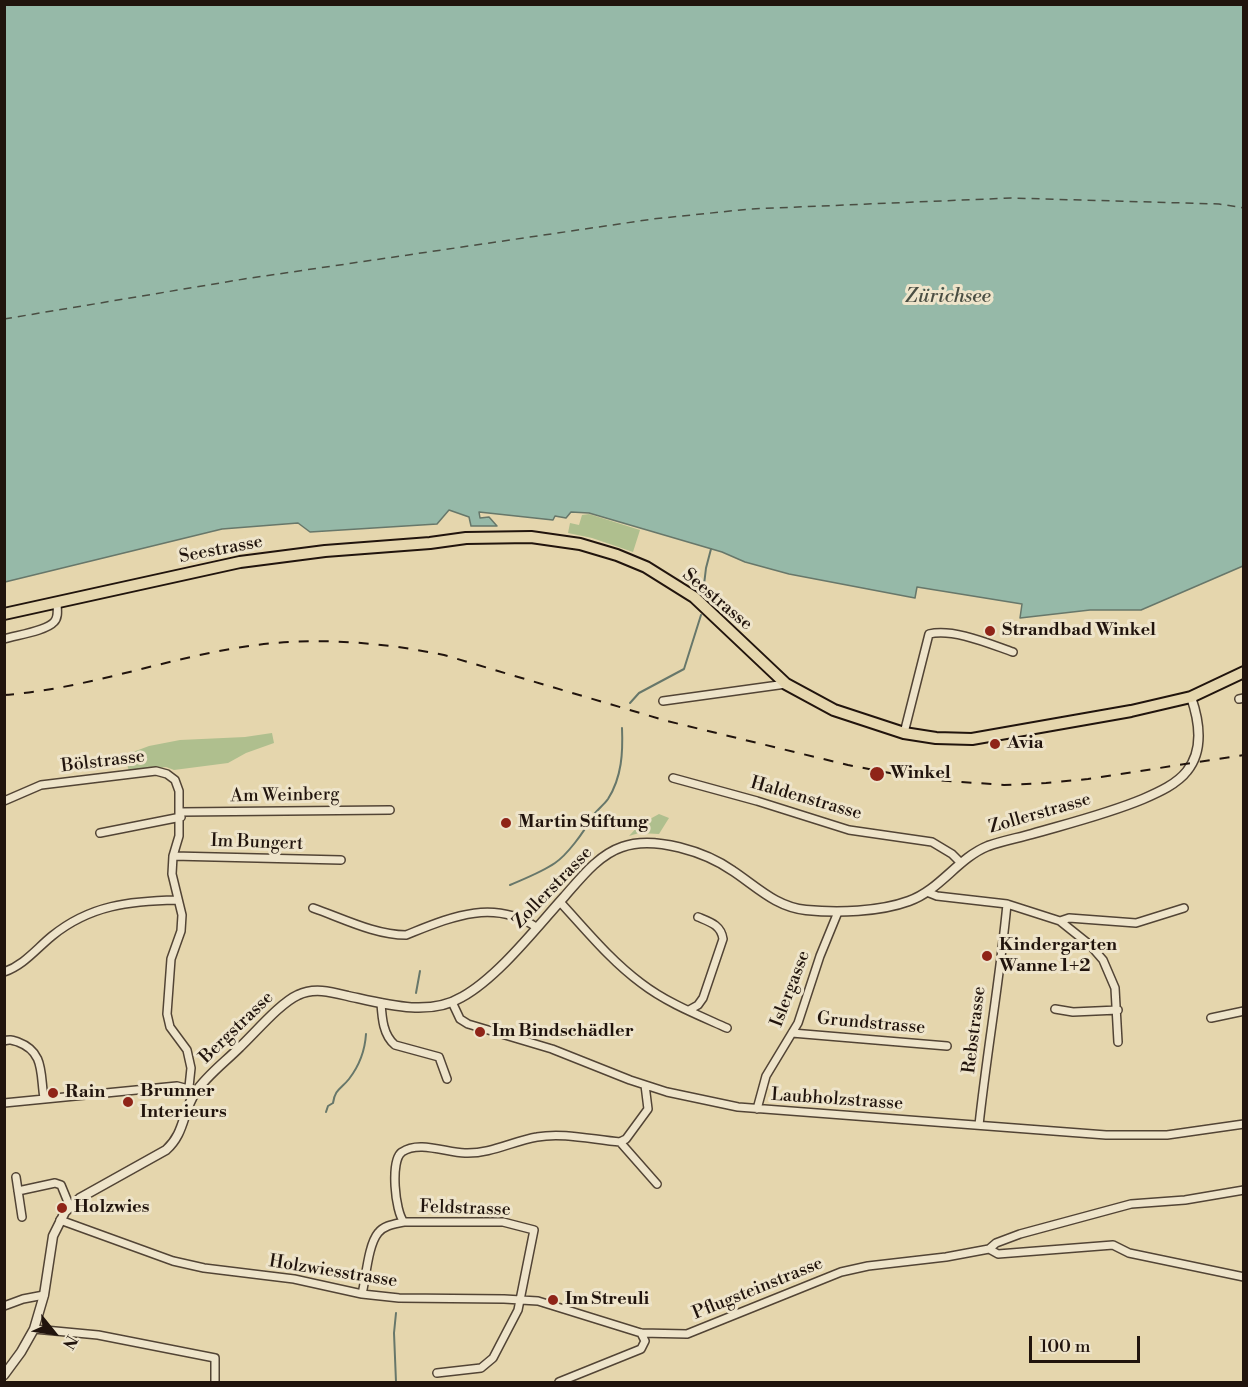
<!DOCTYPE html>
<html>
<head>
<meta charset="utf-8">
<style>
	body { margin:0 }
	#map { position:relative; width:1248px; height:1387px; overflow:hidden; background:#e5d6ad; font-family:"Libre Bodoni",serif }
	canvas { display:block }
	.frame { position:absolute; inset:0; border:6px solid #21140d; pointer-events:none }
	.north { position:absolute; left:24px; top:1303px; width:60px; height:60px; -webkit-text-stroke:4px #eee4ca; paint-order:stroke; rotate:120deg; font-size:16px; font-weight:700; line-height:24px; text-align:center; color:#21140d }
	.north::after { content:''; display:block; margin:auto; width:21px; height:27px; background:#21140d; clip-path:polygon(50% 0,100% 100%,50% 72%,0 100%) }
	.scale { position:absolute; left:1029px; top:1336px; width:111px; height:27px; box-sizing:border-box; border:3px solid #21140d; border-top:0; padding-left:8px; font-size:18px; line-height:21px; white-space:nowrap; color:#21140d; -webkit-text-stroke:4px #eee4ca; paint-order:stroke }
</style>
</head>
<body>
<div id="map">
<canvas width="1248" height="1387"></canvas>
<div class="frame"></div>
<div class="north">N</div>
<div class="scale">100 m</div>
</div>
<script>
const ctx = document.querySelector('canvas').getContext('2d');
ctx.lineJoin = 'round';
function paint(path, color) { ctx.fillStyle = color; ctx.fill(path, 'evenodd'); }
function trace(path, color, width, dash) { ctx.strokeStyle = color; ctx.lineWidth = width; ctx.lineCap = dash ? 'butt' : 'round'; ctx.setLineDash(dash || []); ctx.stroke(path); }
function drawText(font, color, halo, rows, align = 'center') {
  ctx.font = font + ' "Libre Bodoni",serif'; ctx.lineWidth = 6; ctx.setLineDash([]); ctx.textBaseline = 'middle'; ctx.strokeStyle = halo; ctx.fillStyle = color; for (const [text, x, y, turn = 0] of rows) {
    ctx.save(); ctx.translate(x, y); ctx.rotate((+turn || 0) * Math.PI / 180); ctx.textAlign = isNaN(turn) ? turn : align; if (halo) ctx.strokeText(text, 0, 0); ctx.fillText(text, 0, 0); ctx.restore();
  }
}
const green = new Path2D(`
	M589,514L640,530L633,552L592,538L568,533L570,523L579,525L582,515Z
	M272,733L274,743L246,753L228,763L174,770L166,767L129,772L125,755L149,746L180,740L245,737Z
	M659,814L669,818L659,834L639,833L629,836L639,825Z`);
const water = new Path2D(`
	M5,4L1243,5V566L1141,610H1090L1020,618L1022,604L917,587L915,598L789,574L745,562L722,552L589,513L571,512L566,518L555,516L553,520L479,512L480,518L489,517L497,526H471L469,517L449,510L437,524L310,532L298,523L222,529L5,582Z`);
const stream = new Path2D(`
	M703,593L706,568L711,549
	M630,703L639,693L684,669L701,615
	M510,885C526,878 542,872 555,863C567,855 584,832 590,820C594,812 603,806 608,799C622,777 623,752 622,728
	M416,993L420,971
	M326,1112L328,1106L333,1103C335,1089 341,1089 349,1079C359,1066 365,1050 366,1034
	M396,1382L394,1333L396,1313`);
const ferry = new Path2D(`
	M4,319L244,279L653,219L750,209L1011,198L1219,204L1244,208`);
const minor = new Path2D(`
	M4,639C17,635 46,631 54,622C59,617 57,609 57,603
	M1239,699L1244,698
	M663,701L786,684
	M904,733L929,634C953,628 990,644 1013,652
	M673,778L757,801L849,830L932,842L952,854L961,863
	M4,801L41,785L156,771L167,774L175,780L179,791V836L173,856L172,874L182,915L181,931L171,959L167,1014L170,1027L187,1050L191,1068L189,1087
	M181,812L390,810
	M100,833L181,817
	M173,856L341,860
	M927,892L937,896L1007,904L1060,921L1090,945L1103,960L1115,988L1118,1042
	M560,902C586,930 610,960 641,983C667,1003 698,1015 727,1028
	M313,908C342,918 375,935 406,935C449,918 492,898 536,927
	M1060,921L1069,918L1136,923L1184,908
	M4,972C24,965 36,949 52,936C90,905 130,901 177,900
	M452,1002L460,1019L468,1024L552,1049L630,1080L667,1092L738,1107L1106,1135H1167L1244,1124
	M381,1003C382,1018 383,1035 395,1045L439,1057L447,1079
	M1055,1009L1073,1012L1118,1010
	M689,1010L698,1005L703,998L723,939C721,925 710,922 698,917
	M1211,1018L1244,1011
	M792,1033L947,1046
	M4,1041C10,1039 12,1040 18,1042C45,1052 40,1074 44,1098
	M4,1103L177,1086L192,1090
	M757,1109L766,1076L798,1023L820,956L838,912
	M979,1125C987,1051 1000,978 1007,904
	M620,1142L626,1139L648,1109L645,1085
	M620,1142L657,1184
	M16,1177L22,1217
	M18,1191L55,1183L61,1185L70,1207
	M60,1220L173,1261L204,1268L294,1279L362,1294L399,1298L504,1299L538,1301L641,1333L687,1334L841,1272L868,1266L946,1257L989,1249L996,1243L1020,1234L1131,1204L1185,1200L1244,1190
	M404,1222C395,1212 390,1160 402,1152C419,1140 447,1153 465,1153C491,1154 513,1141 537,1137C563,1132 594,1140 620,1142
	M989,1249L998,1254L1113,1245L1129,1253L1244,1277
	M362,1294C366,1278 368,1245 378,1233C384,1225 395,1224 404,1222H503L534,1230L518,1310L493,1358L481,1368L437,1373
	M4,1306L23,1299L44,1295
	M34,1329L98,1335L215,1358V1382
	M559,1382L641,1349L645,1341L641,1333`);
const tertiary = new Path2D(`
	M4,1375L21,1352L34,1329L44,1295L53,1236L65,1212L80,1198L166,1150C185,1133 182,1113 195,1093C206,1076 225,1062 240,1047C255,1033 280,1003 298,995C314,987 332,992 348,996C384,1004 429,1017 462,997C498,977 536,928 564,897C580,879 598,855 622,847C654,835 706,852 733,871C757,887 776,907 806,910C837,913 879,912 909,901C940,890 958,858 988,846C1002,841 1018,838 1032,834C1070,823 1107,814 1143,799C1159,792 1177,784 1187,771C1204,750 1199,720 1191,697`);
const primary = new Path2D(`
	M4,614L240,562L325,551L430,543L466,538L531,537L580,544L617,555L646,567L694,597L786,684L834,710L904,733L936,738L972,739L1131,711L1191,697L1244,672`);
const rail = new Path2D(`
	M4,695C84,689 158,661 236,648C305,636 376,641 444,655L667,721L848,765L921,779L1004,785L1046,783L1088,779L1244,755`);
const markers = [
	[990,631,6,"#8f2418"],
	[995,744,6,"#8f2418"],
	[877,774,8,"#8f2418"],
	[506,823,6,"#8f2418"],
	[987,956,6,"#8f2418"],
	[480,1032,6,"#8f2418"],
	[53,1093,6,"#8f2418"],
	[128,1102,6,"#8f2418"],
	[62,1208,6,"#8f2418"],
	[553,1300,6,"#8f2418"]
];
const streetNames = [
	["Seestrasse",221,550,-11],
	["Seestrasse",717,600,40],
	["Bölstrasse",103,762,-7],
	["Am Weinberg",285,796,-1],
	["Haldenstrasse",806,799,16],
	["Zollerstrasse",1040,814,-16],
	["Im Bungert",257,843,2],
	["Zollerstrasse",553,888,-46],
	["Islergasse",791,989,-69],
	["Grundstrasse",871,1024,5],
	["Bergstrasse",237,1028,-44],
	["Rebstrasse",975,1030,-83],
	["Laubholzstrasse",837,1100,4],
	["Feldstrasse",465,1209,2],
	["Holzwiesstrasse",333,1272,9],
	["Pflugsteinstrasse",758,1289,-22]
];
const poiNames = [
	["Strandbad Winkel",1002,631],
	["Avia",1007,744],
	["Winkel",890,774],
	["Martin Stiftung",518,823],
	["Kindergarten",999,946],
	["Wanne 1+2",999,967],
	["Im Bindschädler",492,1032],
	["Brunner",140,1092],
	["Interieurs",140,1113],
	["Rain",65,1093],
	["Holzwies",74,1208],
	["Im Streuli",565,1300]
];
const waterNames = [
	["Zürichsee",948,297]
];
paint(green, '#afbf8e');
paint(water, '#96b9a8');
trace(water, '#67776a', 1.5);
trace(stream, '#67776a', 2);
trace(ferry, '#4a4e43', 1.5, [8, 6]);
trace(minor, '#524435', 10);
trace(tertiary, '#524435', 11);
trace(primary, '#21140d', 14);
trace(minor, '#eee4ca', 7);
trace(tertiary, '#eee4ca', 8);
trace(primary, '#e5d6ad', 10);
trace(rail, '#21140d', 2, [10, 10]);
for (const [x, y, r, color] of markers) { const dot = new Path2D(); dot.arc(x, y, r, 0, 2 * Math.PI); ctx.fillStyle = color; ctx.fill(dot); trace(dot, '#eee4ca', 2); }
drawText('18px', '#21140d', '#eee4ca', streetNames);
drawText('bold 18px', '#21140d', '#eee4ca', poiNames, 'left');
drawText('italic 20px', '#4a4e43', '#eee4ca', waterNames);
</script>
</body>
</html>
